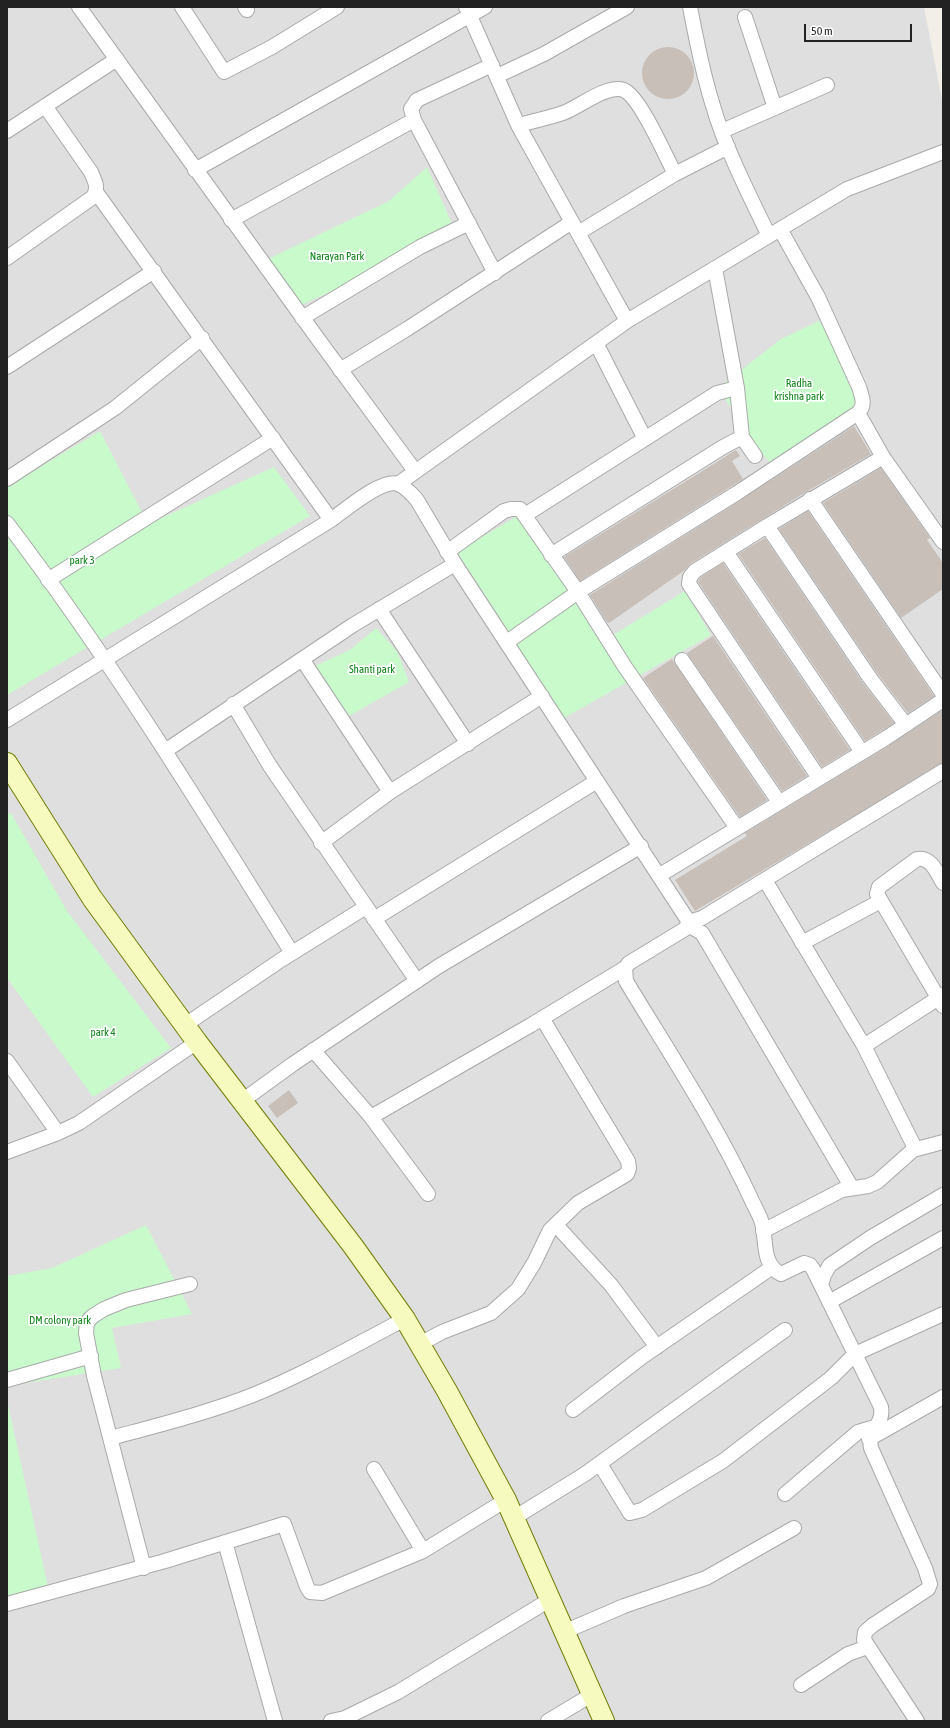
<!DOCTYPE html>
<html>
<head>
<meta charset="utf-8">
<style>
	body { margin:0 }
	#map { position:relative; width:950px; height:1728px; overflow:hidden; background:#f2efe9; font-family:"Asap Condensed",sans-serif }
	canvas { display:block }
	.frame { position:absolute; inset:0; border:8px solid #222; pointer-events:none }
	.scale { position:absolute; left:804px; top:24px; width:108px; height:18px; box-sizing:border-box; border:2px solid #222; border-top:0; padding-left:5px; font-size:12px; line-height:14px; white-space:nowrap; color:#222; -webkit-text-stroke:3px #fff; paint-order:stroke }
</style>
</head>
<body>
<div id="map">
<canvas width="950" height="1728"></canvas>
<div class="frame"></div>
<div class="scale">50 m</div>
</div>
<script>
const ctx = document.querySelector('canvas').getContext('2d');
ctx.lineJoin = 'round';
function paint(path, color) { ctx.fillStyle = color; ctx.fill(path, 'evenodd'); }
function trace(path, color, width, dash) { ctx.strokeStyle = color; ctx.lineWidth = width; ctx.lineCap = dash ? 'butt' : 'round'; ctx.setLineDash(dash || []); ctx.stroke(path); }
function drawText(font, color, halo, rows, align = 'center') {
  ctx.font = font + ' "Asap Condensed",sans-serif'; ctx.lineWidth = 3.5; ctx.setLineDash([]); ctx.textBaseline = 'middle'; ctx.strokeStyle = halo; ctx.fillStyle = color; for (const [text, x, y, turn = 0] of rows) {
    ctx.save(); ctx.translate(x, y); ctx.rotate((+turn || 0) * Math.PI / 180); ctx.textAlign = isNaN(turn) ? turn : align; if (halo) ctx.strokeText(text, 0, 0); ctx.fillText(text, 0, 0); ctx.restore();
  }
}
const residential = new Path2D(`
	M7,7H924L943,105V1721H7Z`);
const park = new Path2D(`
	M427,167L453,226L368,274L295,308L266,260L389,201Z
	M819,321L844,350L857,390L858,413L771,464L752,440L718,388L781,339Z
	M100,431L148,524L274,467L310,516L7,695V487Z
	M519,515L603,641L685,591L711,635L564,718L457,552Z
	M376,628L397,651L409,682L349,716L315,666L350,650Z
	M11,813L67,911L171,1048L93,1097L7,978V815Z
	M146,1225L192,1314L112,1328L121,1368L7,1386V1276L52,1268Z
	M7,1400L50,1596L7,1607Z`);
const building = new Path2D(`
	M642 73a26 26 0 1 1 52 0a26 26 0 1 1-52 0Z
	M854,426L871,454L806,492L690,564L685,570L609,623L606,621L590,595L741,500Z
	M736,450L740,456L732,461L743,479L580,581L564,557Z
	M881,468L930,538L927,540L943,563V589L901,618L823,503Z
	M808,511L934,696L908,713L877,673L779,529Z
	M765,538L863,683L894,723L865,741L738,554Z
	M723,563L850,750L822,767L698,582L701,577Z
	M713,636L807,776L782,791L687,653Z
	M672,659L767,800L740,817L643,678Z
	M943,710V763L695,911L675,880L747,836L745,833L890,745Z
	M289,1090L298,1103L277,1118L268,1106Z`);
const street = new Path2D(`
	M79,7L318,339L415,471
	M182,7L224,72L272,47L337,7
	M245,7L247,10
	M466,7L518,125L627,321
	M690,7C699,54 709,103 728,148C740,177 755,207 769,236
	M745,17L775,108
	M492,65L417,100L411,109L414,120L495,273
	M497,76L544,54L627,7
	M518,125C533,121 549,118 563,113C578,108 612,80 627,92C643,104 665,155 675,174
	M7,131L117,59
	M722,131L827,85
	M195,170L485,7
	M96,192L331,520
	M231,220L414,120
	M780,229L818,297L859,387C862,397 866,405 858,413L883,457L943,542
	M578,233L675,174L728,147
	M7,258L93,197C99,188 95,181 91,172L45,106
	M715,268L737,388L742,437L755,456
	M302,318L420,247L469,223
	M596,343L645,439
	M7,367L154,271
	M340,370L407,329L572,222
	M7,479L115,408L202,338
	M398,484L627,321L847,189L943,152
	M810,499L943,694
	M525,515L717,393L737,388
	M7,523C111,660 201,807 292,953
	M767,526L883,457
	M447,552L504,511L511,509H520L578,592L625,667L737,828
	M726,552L862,752
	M551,555L723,447L742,437
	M48,580L273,438
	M379,609L468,744
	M507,642L578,592L737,493L858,413
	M302,659L390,792
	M682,660L779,802
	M233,704L270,766L417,981
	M7,720L331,520C345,510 382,478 398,484C406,487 412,494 417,500L455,564L689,922L685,929L629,963L625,968L531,1025L371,1117
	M165,751L353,625L455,564
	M819,778L689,584L690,577L695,571L767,526L870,678L906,725
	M321,843L390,792L542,696
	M660,875L886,738L943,700
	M943,883C937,873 931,856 917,859L879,887L877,894L943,1006
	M374,919L597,781
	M689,922L702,918L943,771
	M688,925L702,933L852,1188
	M802,943L877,903L878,900
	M625,968L626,981C670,1054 718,1126 753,1203C756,1209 760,1216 762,1223C767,1240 761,1264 781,1274L804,1263L810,1265L813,1269L881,1407C884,1427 867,1427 871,1448L925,1568L930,1584L928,1589L873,1625L865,1632L864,1640L917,1721
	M185,1025L281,960L366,907
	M864,1046L943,995
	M313,1050L371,1117L428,1194
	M7,1061L58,1133
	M242,1101L293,1064L439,966L641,846
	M913,1150L943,1142
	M7,1152L58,1133L79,1123L197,1042
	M556,1225L611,1285L657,1347
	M763,1231L842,1190L868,1186L877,1182L913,1150V1144L864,1046L765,880
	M821,1285L824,1275L830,1265L870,1238L943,1195
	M829,1302L943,1238
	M420,1344L442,1332L491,1313L518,1289L534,1263L550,1230L578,1203L627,1174L629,1168L628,1161L542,1018
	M7,1380L91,1356
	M573,1410L642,1357L771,1268V1266
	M111,1438C159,1425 207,1413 253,1395C305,1374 355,1345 405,1319
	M869,1439L943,1397
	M600,1464L630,1513L642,1510L723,1461L831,1378L855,1354L943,1314
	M374,1469L423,1551
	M785,1494L858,1432L875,1427
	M514,1518L585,1474L785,1330
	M225,1542L275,1721
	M144,1568L94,1376L86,1333L87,1322L93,1316L104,1309L126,1300L190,1284
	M7,1604L165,1561L284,1524L307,1587L310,1592L322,1593L423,1551L506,1500
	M566,1631L624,1606L706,1578L794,1528
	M801,1685L848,1654L862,1649L866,1645
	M331,1721L345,1718L398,1692L551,1599
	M548,1721L593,1694`);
const secondary = new Path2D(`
	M7,763L92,898L197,1042L353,1246L405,1319L447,1391L506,1500L604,1721`);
const parkNames = [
	["Narayan Park",337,257],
	["Radha",799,384],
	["krishna park",799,397],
	["park 3",82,561],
	["Shanti park",372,670],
	["park 4",103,1033],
	["DM colony park",60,1321]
];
paint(residential, '#e0dfdf');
paint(park, '#c8facc');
paint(building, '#c7bfb8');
trace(street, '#a9a9a9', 16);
trace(secondary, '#707d05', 22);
trace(street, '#fff', 14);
trace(secondary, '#f7fabf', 20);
drawText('11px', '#0c8416', '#fff', parkNames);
</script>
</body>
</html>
